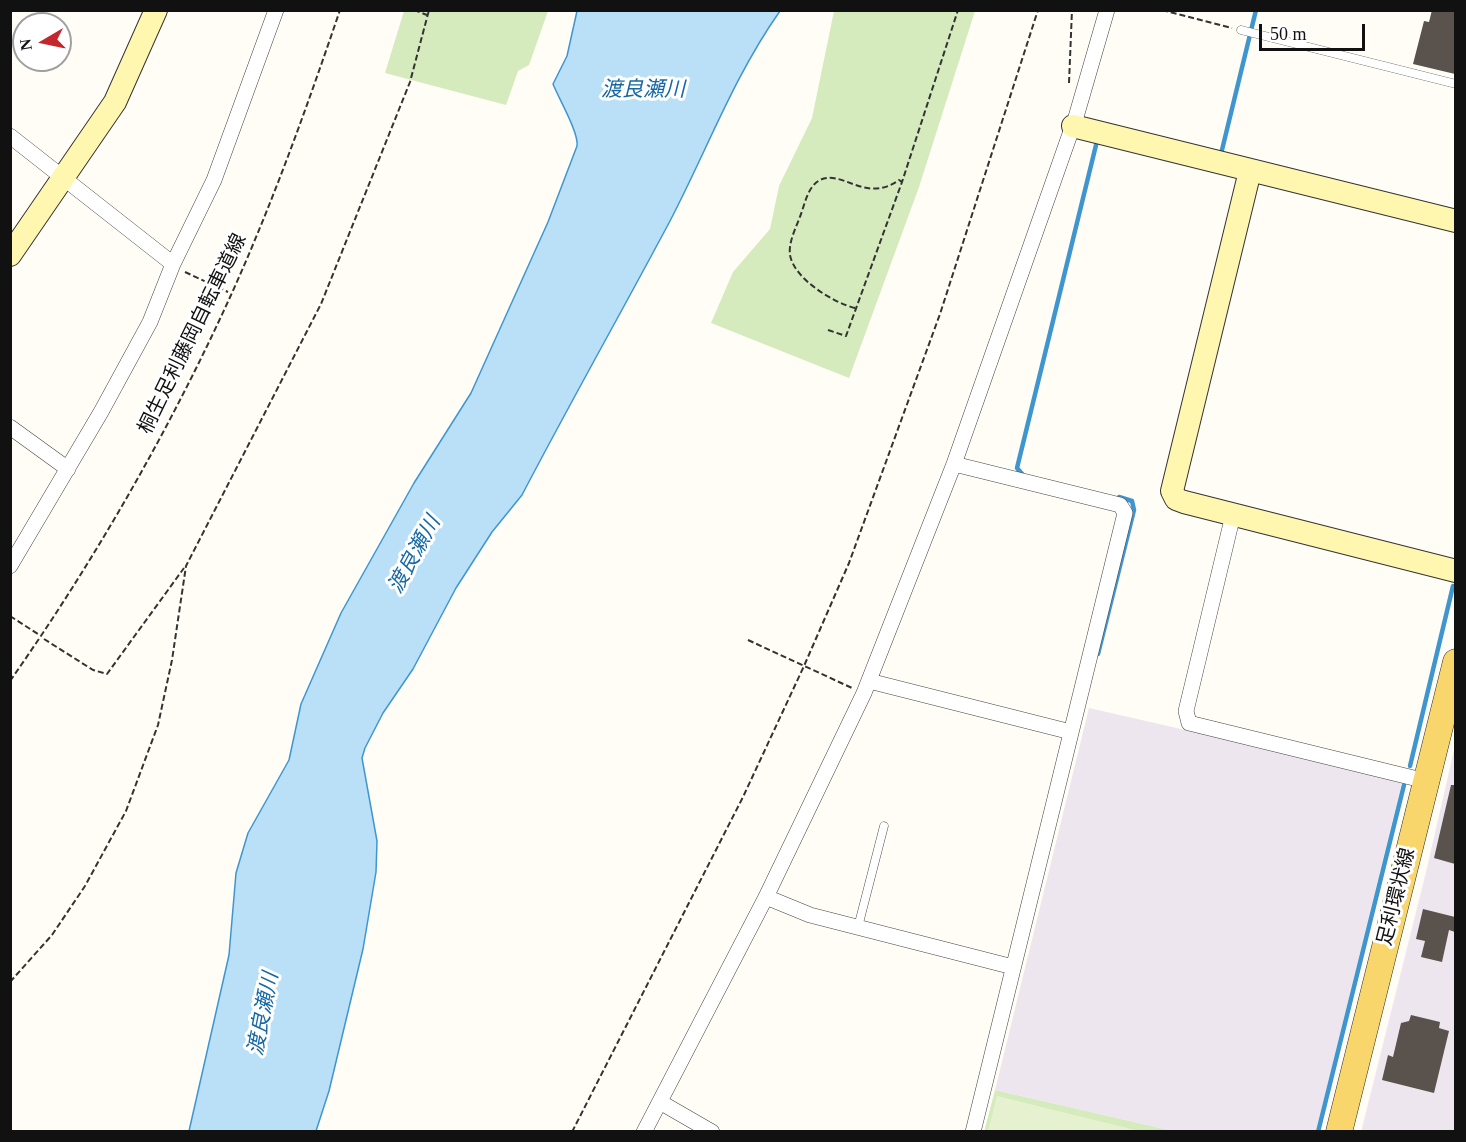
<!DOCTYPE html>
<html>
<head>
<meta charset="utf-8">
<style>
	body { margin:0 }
	#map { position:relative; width:1466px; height:1142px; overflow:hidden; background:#fffdf5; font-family:"Times New Roman",serif }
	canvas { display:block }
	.frame { position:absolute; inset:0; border:12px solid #111; pointer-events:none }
	.north { position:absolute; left:12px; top:12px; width:60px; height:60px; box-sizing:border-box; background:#fff; border:2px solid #a0a0a0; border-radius:50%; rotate:261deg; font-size:16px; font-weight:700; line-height:24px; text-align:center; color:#111 }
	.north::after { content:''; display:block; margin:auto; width:21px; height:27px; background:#c4262e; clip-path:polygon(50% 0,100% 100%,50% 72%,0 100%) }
	.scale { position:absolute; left:1259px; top:24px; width:106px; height:27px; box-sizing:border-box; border:3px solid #111; border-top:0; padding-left:8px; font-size:18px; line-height:21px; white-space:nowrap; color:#111; -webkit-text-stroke:4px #fff; paint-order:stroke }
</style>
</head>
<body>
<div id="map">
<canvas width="1466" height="1142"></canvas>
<div class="frame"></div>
<div class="north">N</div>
<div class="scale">50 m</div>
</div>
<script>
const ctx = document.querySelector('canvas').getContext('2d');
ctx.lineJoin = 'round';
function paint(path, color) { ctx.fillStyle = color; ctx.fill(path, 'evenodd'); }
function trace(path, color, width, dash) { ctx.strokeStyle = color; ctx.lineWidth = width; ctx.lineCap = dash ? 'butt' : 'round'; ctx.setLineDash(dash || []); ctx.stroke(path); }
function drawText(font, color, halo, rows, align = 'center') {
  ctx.font = font + ' "Times New Roman","Noto Sans JP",serif'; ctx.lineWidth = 6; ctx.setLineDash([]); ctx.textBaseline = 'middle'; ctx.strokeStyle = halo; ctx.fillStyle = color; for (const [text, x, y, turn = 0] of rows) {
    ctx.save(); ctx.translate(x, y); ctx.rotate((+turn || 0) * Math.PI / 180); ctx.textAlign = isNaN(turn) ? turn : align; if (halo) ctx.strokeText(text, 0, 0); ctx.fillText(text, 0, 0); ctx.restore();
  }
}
const industrial = new Path2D(`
	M1089,708L1400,779L1402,782L1316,1131H1173L995,1090Z
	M1455,746V1131L1361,1132L1426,872Z`);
const green = new Path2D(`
	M404,11V10L548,11L529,65L518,71L506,105L385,73Z
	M834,11H975L919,187L849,378L711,323L733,272L770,229L779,186L812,118Z
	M995,1090L1173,1131L984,1132Z`);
const pitch = new Path2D(`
	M997,1096L1139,1131H988Z`);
const water = new Path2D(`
	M577,11H780C734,76 707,150 670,221C621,313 570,403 522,495L492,532L456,588L413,669L383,713L365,748L362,758L377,841L376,872L363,949L329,1091L316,1131H189L229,955L236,873L248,833L289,760L301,704L341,613L414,483L471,393L548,222L577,146C579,133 559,99 553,84L567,56Z`);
const stream = new Path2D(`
	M1221,154L1256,10
	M1023,475L1017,468L1097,141
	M1098,654L1134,510L1132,501L1119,497
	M1410,766L1453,586
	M1318,1132L1404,785`);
const building = new Path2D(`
	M1432,10H1455V74L1413,64L1424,21L1429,22Z
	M1451,785H1455V864L1434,858Z
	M1423,909L1455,917V932L1449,930L1442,962L1421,957L1425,941L1416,939Z
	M1411,1015L1440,1022L1439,1028L1449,1031L1434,1093L1382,1080L1388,1055L1393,1057L1401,1023L1409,1021Z`);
const path = new Path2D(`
	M414,10L427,15
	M1162,10L1232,28
	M1069,83L1072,10
	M185,272L228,292
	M855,308C834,303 794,279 790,255C788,241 798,224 802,211C806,199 809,186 820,180C842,169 866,204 899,180L902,182
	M828,330L846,336L902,182L958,10
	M10,616L38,634
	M44,639L93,670L107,674L184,568
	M748,640L852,688
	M10,681C95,560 170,429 231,295C273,202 307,107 340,10
	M10,982L52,935L85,886L126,811L158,725L172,660L186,566L321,304L410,82L429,10
	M572,1132L743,797L804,666L849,563L940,314L1038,10`);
const lane = new Path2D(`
	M1241,30L1456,84
	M858,927L884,826`);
const street = new Path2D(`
	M10,136L173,264
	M10,427L68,469
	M954,464L1120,505L1125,513L973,1132
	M1233,515L1186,711L1189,723L1426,781
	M10,566L101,412L150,322L173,264L214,180L276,10
	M869,681L1071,732
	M766,897L810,915L1013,967
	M660,1102L712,1132
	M644,1132L766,897L864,693L954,464L1076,117L1107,10`);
const secondary = new Path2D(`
	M1073,126L1456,221
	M1250,171L1172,491L1176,499L1184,502L1456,571
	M10,255L115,102L156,10`);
const primary = new Path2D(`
	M1339,1132L1456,662`);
const streetNames = [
	["桐生足利藤岡自転車道線",193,334,-64],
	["足利環状線",1397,897,-76]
];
const waterNames = [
	["渡良瀬川",643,90],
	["渡良瀬川",415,555,-61],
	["渡良瀬川",264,1014,-79]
];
paint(industrial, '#eee6ef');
paint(green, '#d5ebbd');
paint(pitch, '#e6f2cf');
paint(water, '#b9e0f7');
trace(water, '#3f96cf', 1.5);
trace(stream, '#3f96cf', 4.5);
paint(building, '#5a524d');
trace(lane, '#444', 9);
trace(street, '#444', 16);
trace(secondary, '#333', 24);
trace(primary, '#222', 27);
trace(path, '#333', 2, [6, 3]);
trace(lane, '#fff', 8);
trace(street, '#fff', 15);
trace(secondary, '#fff6b0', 22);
trace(primary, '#f9d66b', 26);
drawText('20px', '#111', '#fff', streetNames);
drawText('italic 21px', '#1768a6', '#fff', waterNames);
</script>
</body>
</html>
